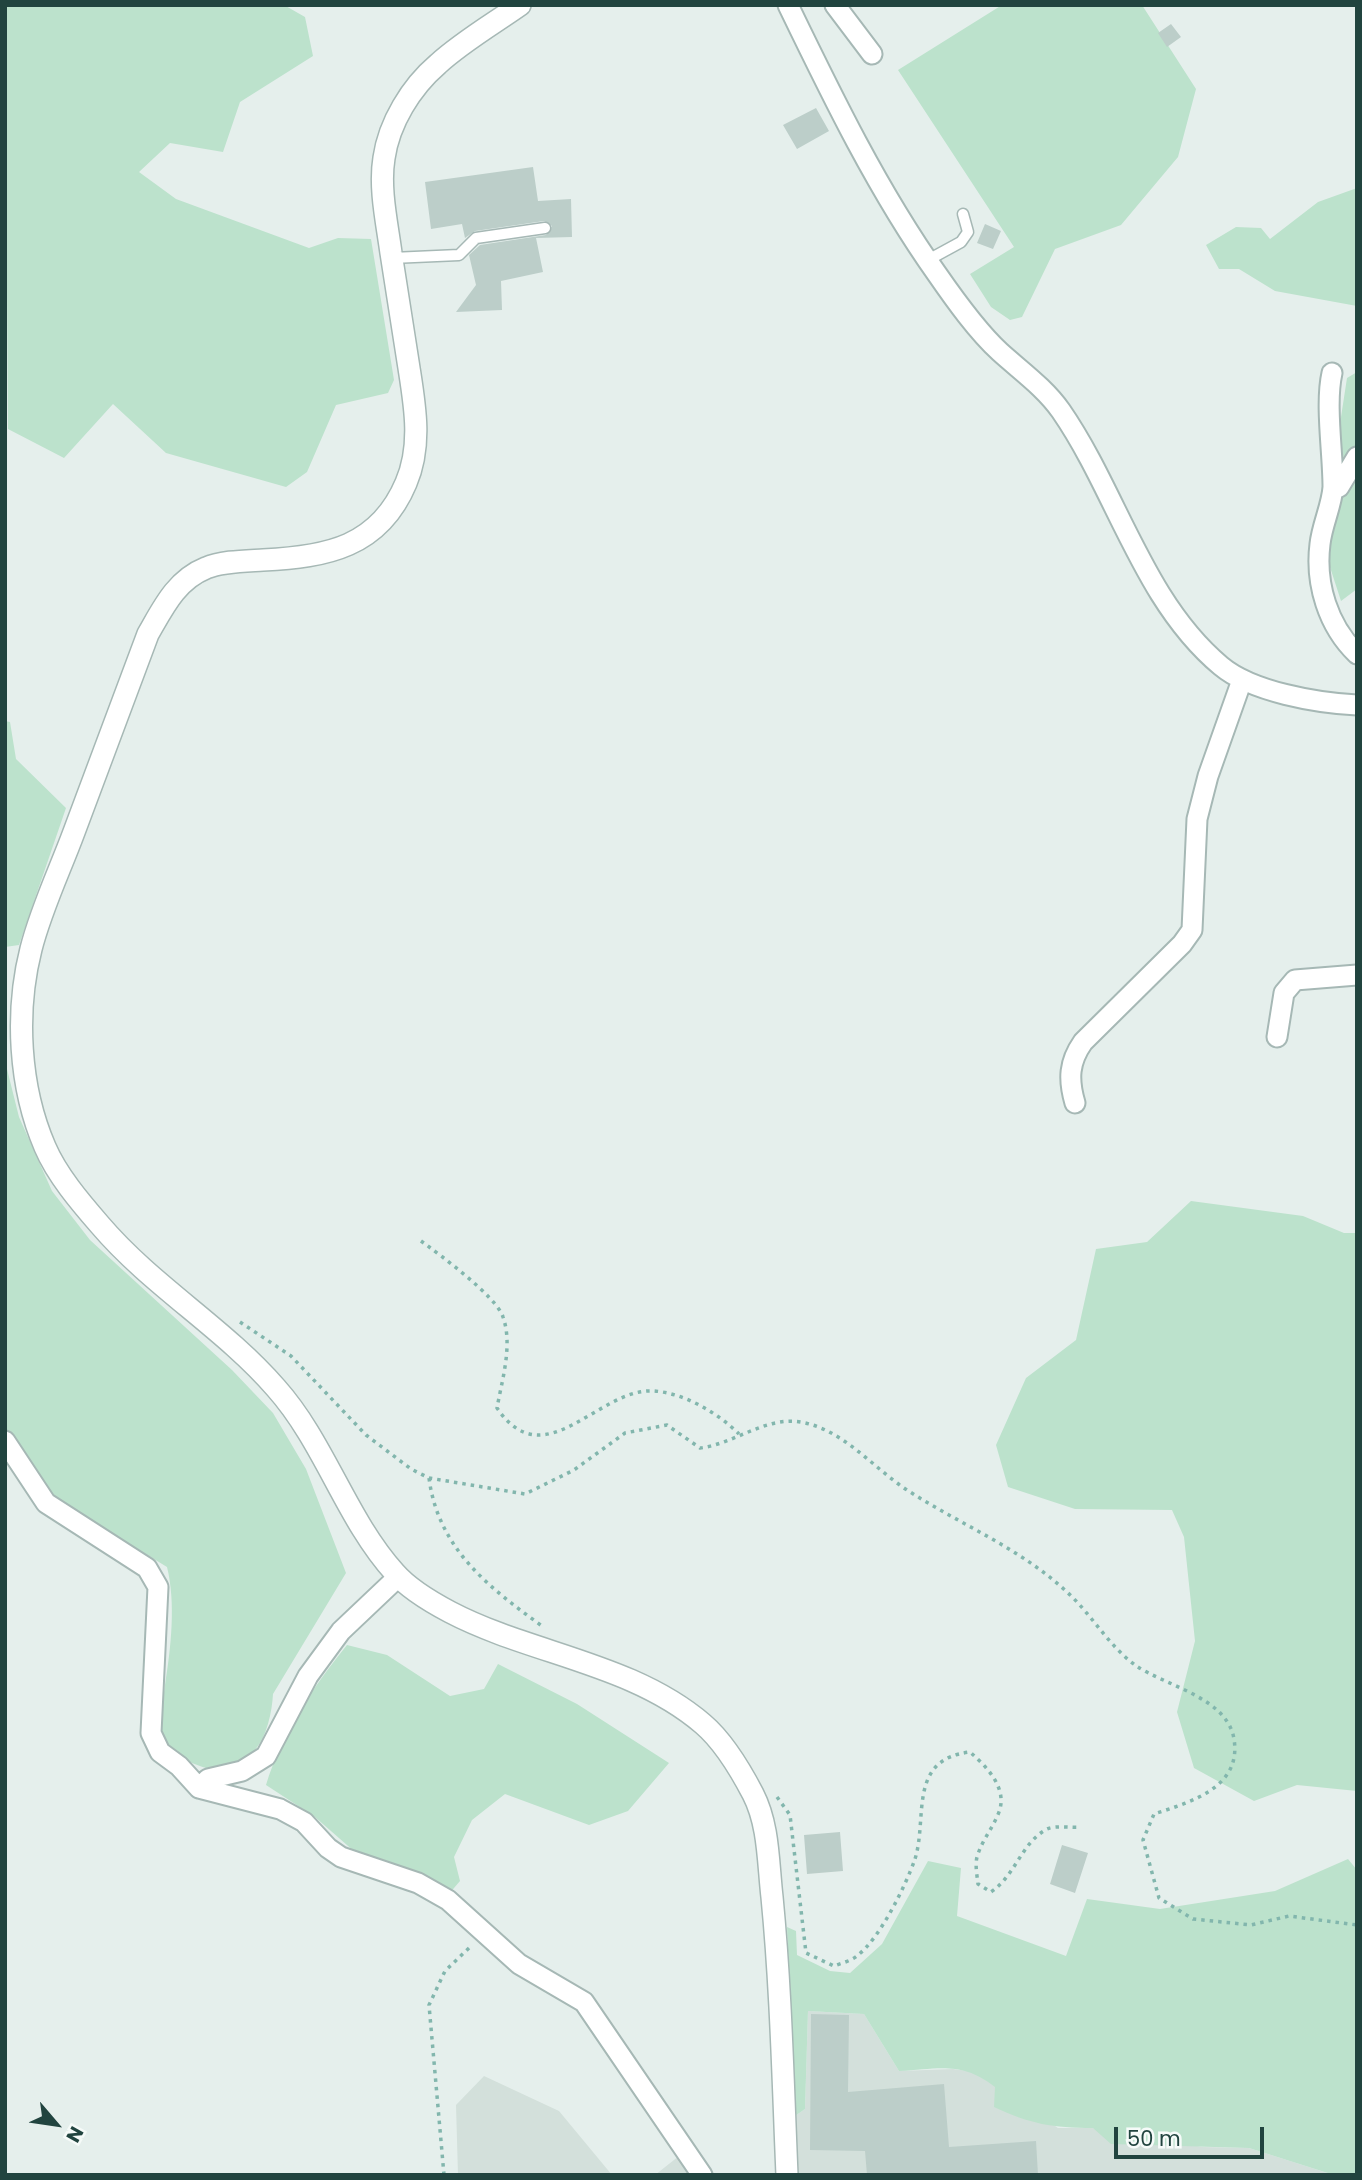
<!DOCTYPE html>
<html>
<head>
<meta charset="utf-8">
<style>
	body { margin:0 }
	#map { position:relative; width:1362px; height:2180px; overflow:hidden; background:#e5efec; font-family:Poppins,sans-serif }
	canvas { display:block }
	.frame { position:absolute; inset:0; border:7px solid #21443f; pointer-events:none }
	.north { position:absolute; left:21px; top:2089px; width:70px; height:70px; -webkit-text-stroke:5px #f6fbf9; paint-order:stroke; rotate:119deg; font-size:19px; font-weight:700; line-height:28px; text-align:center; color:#21443f }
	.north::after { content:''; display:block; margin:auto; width:24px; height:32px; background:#21443f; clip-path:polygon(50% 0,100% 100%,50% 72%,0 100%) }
	.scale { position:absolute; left:1114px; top:2127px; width:150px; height:32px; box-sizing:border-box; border:4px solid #21443f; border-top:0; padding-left:9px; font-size:21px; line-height:24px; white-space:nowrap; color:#21443f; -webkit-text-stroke:5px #f6fbf9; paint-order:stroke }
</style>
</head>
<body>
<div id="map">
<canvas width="1362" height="2180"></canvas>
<div class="frame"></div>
<div class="north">N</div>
<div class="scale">50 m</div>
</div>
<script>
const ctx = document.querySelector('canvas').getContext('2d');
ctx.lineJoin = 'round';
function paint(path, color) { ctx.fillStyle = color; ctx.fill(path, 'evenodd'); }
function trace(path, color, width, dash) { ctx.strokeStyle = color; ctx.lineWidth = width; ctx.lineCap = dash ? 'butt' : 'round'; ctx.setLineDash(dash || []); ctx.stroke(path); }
const built = new Path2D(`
	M808,2011L864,2014L899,2071L953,2069L976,2072L1058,2128H1093L1202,2147L1249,2148L1334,2175H798L795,2116L805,2109Z
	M484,2076L559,2111L612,2175H458L456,2105Z
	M679,2156L693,2175H655Z`);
const green = new Path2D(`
	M5,5H284L305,17L313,56L240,102L223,152L170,143L139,172L176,199L309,248L338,238L371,239L394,380L388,393L336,405L307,472L286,487L166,453L113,404L64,458L8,429Z
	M1002,5H1142L1196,89L1178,157L1121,225L1055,249L1022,317L1010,320L991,307L970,274L1014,247L898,70Z
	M1357,188V306L1275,291L1239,269H1219L1206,245L1236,227L1261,228L1270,239L1318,202Z
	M1357,372V589L1341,601L1329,564L1331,482L1347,378Z
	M5,721L10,722L16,759L66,808L19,945L5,947Z
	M5,1061L19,1117L52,1191L90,1240L232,1370L273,1413L306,1469L346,1573L273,1694C272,1712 267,1736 255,1750C244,1762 222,1772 206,1768C185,1762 161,1748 159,1722C158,1711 164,1697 165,1685C171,1648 176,1603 167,1567L51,1496L5,1434Z
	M1191,1201L1303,1216L1344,1233H1357V1791L1297,1785L1254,1801L1194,1768L1177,1712L1195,1641L1184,1537L1172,1510L1075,1509L1008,1487L996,1445L1026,1378L1076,1340L1096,1249L1147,1242Z
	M347,1645L387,1655L450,1696L484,1689L498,1664L577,1704L669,1763L628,1811L589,1825L505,1794L472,1820L454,1857L460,1881L448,1895L364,1860L315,1817L266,1785C282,1733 313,1687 347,1645Z
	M1348,1859L1357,1870V2175H1334L1249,2148L1111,2144L1093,2128C1053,2128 1030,2124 994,2107L995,2087C962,2061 939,2069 899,2071L864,2014L808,2011L805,2109L795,2116L787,1927L796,1931L797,1955L830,1971L850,1973L882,1944L928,1861L961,1868L957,1916L1066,1956L1087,1899L1160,1909L1275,1891Z`);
const building = new Path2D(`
	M1171,24L1181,37L1167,47L1158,33Z
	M816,108L829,131L797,149L783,125Z
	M533,167L538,201L571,199L572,237L536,238L543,272L501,281L502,310L456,312L476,285L469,255L480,245L546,235L552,226L544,221L475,231L465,238L462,224L431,229L425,182Z
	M985,224L1001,231L993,249L977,243Z
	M840,1832L843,1871L807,1874L804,1835Z
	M1062,1845L1088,1853L1075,1893L1050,1884Z
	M811,2014L849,2015L848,2092L944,2084L949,2147L1036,2141L1038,2175H867L865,2151L810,2150Z`);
const path = new Path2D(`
	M421,1241C439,1254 497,1297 503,1317C513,1345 502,1380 497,1408C545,1479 599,1387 654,1391C684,1393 718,1413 739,1434
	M240,1322L291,1356L366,1435L411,1469L429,1478L525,1494L574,1470L625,1433L667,1425L700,1448C734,1444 766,1416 801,1422C844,1430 872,1467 907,1490C961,1525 1020,1548 1067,1592C1092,1615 1108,1645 1135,1665C1165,1686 1227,1697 1234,1739C1242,1788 1190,1802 1154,1814L1143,1840L1159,1898L1193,1919L1251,1925L1289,1916L1357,1925
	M429,1478C438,1548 488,1587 542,1626
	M777,1797L790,1815L806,1953L834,1966C841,1963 852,1961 858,1955C880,1938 906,1885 915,1859C928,1818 907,1759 970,1752C986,1766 1008,1788 999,1812C993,1828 982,1840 977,1857C975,1865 977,1875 978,1884L991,1892C1016,1875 1021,1843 1047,1829C1056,1825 1072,1828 1081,1827
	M444,2175L429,2005L445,1971L470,1947`);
const service = new Path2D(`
	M392,258L459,255L476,238L545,228
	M928,260L961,242L968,232L963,214`);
const minor = new Path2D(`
	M788,5C832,96 878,191 937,274C955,300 977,331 1000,352C1021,371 1045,388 1061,411C1117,492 1143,601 1221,666C1252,692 1317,703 1357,705
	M835,5L872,54
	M1332,373C1325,404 1333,453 1333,487C1332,505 1322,525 1320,544C1315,584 1328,626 1357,654
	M1333,490L1339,487L1357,457
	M1277,1037L1284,993L1295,980L1357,975
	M1075,1103C1068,1079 1069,1062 1083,1042L1182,944L1192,930L1197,819L1208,776L1242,680
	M5,1441L46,1503L147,1568L158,1587L151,1733L160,1752L179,1766L199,1788L280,1809L304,1822L328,1848L341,1857L418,1883L448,1900L519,1964L584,2002L702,2175
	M199,1788L208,1779L242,1771L266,1756L308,1676L341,1631L398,1577`);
const tertiary = new Path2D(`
	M520,5C493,24 462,42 438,64C411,87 389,123 384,158C379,188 387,223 391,253C397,291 403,330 409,368C415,406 422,446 406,483C379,547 327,557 263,560C246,561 222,561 206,568C176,580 163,608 148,634C124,700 99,766 74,832C60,870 41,909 31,949C15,1012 19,1087 45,1147C57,1175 80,1202 100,1225C152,1286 224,1328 276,1388C325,1443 346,1519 395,1573C409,1589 431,1602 450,1612C530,1654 632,1663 703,1724C723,1741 741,1771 753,1794C769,1825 768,1862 772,1897C781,1989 783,2082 787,2175`);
paint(built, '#d3e0db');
paint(green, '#bce2cc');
paint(building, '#bccec9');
trace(service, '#a6b8b5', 13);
trace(minor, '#a6b8b5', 23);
trace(tertiary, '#a6b8b5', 24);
trace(path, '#82b6ad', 3.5, [3.5, 5]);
trace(service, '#fff', 10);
trace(minor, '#fff', 19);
trace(tertiary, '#fff', 21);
</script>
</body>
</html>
